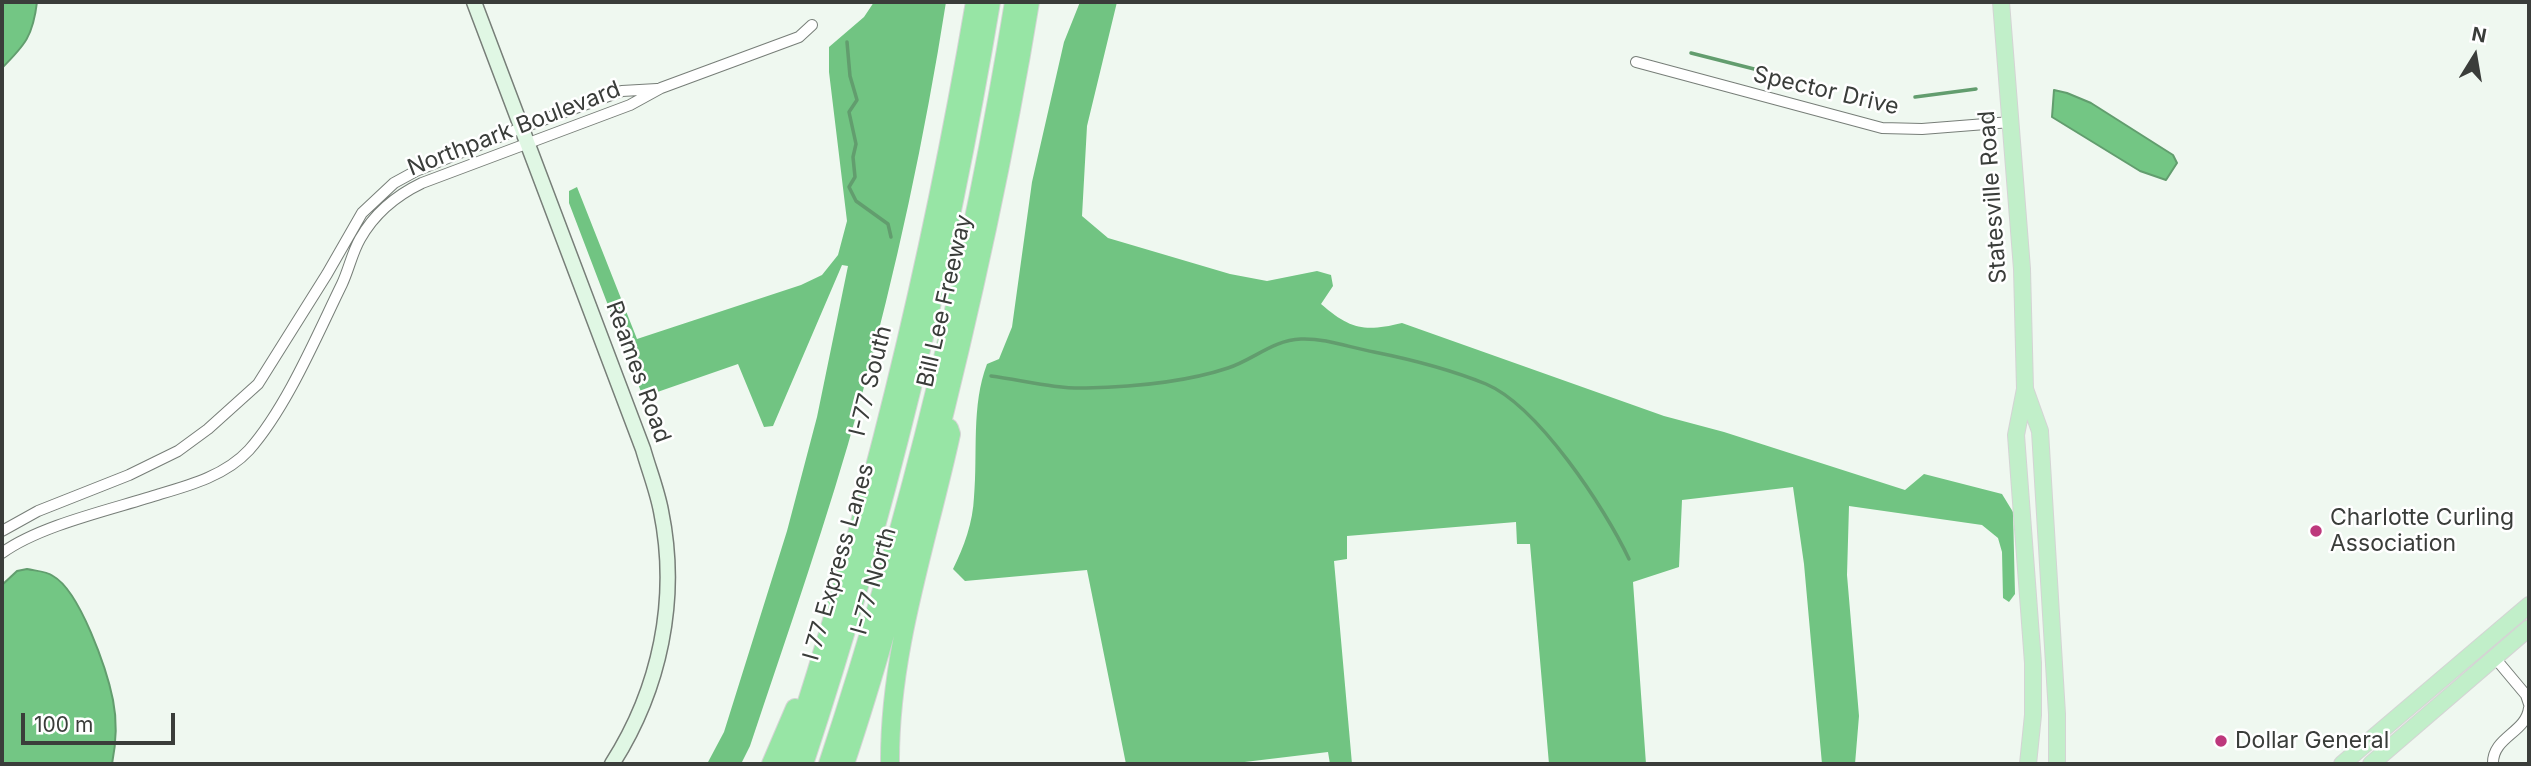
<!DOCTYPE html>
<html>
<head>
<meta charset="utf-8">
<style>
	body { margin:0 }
	#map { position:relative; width:2531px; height:766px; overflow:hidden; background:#eff8f0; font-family:Inter,sans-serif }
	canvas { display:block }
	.frame { position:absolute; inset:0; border:4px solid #3a3d3a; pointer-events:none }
	.north { position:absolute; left:2440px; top:21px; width:70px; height:70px; -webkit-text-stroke:5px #fff; paint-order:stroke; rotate:11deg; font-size:19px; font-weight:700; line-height:28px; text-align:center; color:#3a3d3a }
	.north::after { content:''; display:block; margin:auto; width:24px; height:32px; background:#3a3d3a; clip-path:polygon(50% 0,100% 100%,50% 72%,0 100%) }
	.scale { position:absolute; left:21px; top:713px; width:154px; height:32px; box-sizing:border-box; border:4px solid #3a3d3a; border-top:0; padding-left:9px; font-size:21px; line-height:24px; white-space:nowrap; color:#3a3d3a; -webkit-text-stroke:5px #fff; paint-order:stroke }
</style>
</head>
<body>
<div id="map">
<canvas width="2531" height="766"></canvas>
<div class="frame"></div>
<div class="north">N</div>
<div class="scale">100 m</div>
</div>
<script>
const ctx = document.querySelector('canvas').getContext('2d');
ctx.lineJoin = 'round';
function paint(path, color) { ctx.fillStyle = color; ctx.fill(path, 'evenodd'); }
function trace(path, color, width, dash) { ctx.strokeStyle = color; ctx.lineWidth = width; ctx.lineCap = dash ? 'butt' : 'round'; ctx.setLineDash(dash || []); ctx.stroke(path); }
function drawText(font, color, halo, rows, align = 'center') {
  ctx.font = font + ' Inter,sans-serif'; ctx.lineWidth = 5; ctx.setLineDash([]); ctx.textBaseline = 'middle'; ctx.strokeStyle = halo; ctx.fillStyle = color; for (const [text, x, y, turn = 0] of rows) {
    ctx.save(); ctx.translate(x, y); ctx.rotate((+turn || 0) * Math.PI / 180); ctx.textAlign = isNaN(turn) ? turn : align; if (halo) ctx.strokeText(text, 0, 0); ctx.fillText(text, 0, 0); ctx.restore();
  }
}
const forest = new Path2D(`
	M874,2H946C925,136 896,271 860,402C828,518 788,632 750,746L741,764H707L724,732L787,531L817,417L848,266L842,265L773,426L764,427L738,364L643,397L569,203V191L577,187L637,339L801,285L822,275L838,255L847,221L829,72V47L864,17Z
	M1080,2H1117L1087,126L1082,216L1108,238L1230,274L1267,281L1317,271L1331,275L1333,286L1321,304C1351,330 1365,332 1402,323L1664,416L1724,432L1905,490L1924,474L2002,494L2013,512L2015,594L2009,602L2003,598L2002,552L1998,538L1982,525L1849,506L1847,575L1859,716L1855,764H1822L1804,564L1793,487L1682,500L1679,567L1633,582L1646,764H1549L1530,544H1517L1516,522L1347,536V559L1334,561L1352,764H1330L1328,752L1228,764H1126L1087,570L965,581L953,569C964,547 973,522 974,497C978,453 971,406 987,364L999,359L1012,327L1032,182L1064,42Z`);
const water = new Path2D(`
	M2,2H37C33,36 25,45 2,68Z
	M2054,90L2067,93L2091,103L2173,155L2177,163L2166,180L2140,171L2052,117Z
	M27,569C36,571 46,571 53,576C80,591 107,670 113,700C117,720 116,744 112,764H2V585L17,571Z`);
const stream = new Path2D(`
	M847,42L850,76L857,100L849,112L856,144L853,157L855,177L849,187L856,201L888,224L891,237
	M1691,53L1766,72
	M1915,97L1976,89
	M991,376C1022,380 1055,389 1086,388C1132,387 1183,383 1228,368C1253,360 1273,340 1301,339C1326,338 1351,348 1374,352C1409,359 1454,371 1486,384C1538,406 1605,508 1629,559`);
const street = new Path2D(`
	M1636,62L1882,128L1922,129L2011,122
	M2,531L38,511L129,475L178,451L208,429L258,384L327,274L362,213L394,183L416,171L521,128L622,91L657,89
	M2,553C40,525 114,509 160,494C191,485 226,475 249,450C287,407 317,335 342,284C349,269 352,253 360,239C374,214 397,195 422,183L630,105L661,88L799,37L812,25
	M2495,658L2526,695L2529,704
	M2493,764C2492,737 2526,733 2529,708`);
const secondary = new Path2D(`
	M474,2L643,449C649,470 657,490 661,511C679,599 660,689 612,764`);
const primary = new Path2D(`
	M2001,2L2022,269L2025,389L2016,435L2033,663V715L2028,764
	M2025,389L2040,431L2057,714V764
	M2342,764L2529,605
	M2371,764L2529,628`);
const highway = new Path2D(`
	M771,764L795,708
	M787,764C869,516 931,260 975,2
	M804,764C886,516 948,259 991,2
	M828,764C910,516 972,260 1014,2
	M845,764C877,669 903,571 929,474C969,318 1004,161 1030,2
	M890,764C889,651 927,544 951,434L949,428`);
const markers = [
	[2316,531,7,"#bd387c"],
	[2221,741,7,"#bd387c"]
];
const streetNames = [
	["Spector Drive",1826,91,13],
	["Northpark Boulevard",514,129,-21],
	["Statesville Road",1993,197,-94],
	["Bill Lee Freeway",945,301,-77],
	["Reames Road",638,372,70],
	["I-77 South",871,381,-76],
	["I 77 Express Lanes",839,562,-74],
	["I-77 North",874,581,-74]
];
const poiNames = [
	["Charlotte Curling",2330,518],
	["Association",2330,544],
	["Dollar General",2235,741]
];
paint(forest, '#71c482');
paint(water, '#73c684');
trace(water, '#629d6e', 2);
trace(stream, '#629d6e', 3.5);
trace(street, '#777e78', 12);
trace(secondary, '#777e78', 17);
trace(primary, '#d4d4d4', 18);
trace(highway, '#d4d4d4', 20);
trace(street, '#fff', 10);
trace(secondary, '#e0f7e4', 14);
trace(primary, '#c1efc9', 16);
trace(highway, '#97e5a5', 18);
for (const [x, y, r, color] of markers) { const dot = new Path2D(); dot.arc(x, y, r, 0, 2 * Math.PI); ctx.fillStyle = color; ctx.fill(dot); trace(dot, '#fff', 2.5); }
drawText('23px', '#3a3d3a', '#fff', streetNames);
drawText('23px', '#3a3d3a', '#fff', poiNames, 'left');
</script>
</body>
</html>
